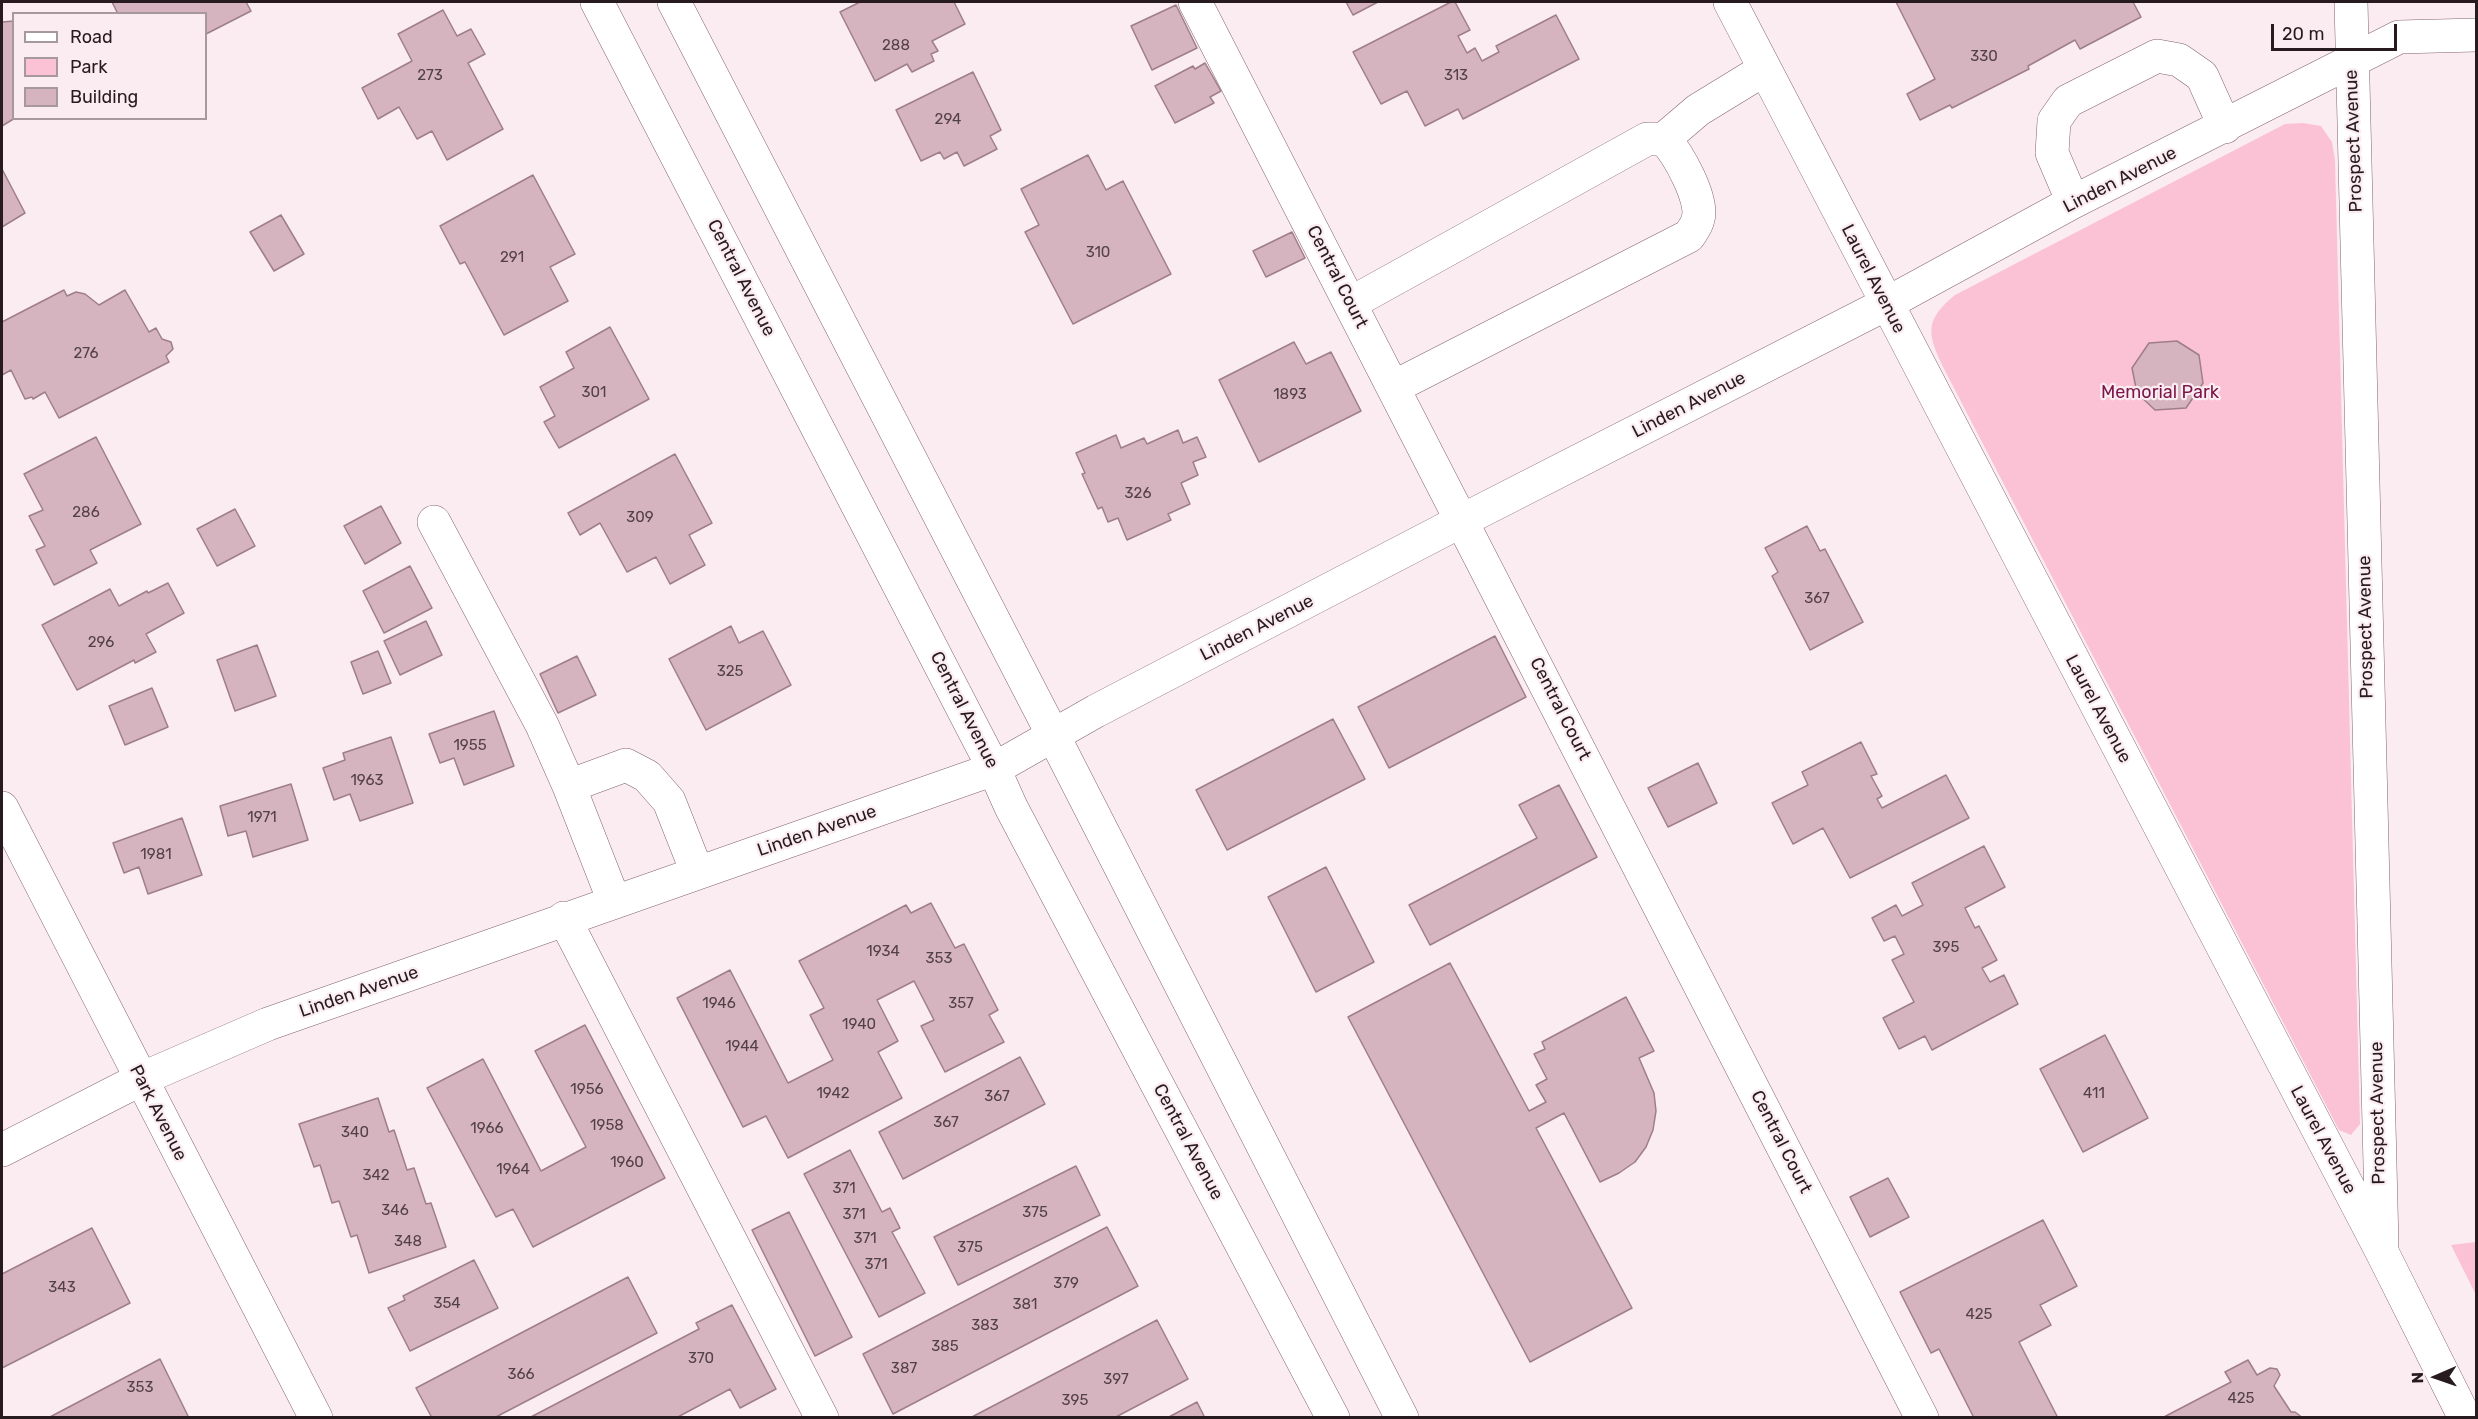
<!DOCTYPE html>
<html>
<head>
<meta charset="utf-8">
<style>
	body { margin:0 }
	#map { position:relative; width:2478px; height:1419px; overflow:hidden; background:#fbecf1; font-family:Rubik,sans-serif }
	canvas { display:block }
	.frame { position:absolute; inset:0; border:3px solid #271b1f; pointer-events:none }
	.legend { position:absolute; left:12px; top:12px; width:195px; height:108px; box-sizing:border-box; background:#fbecf1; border:2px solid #a6989d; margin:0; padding:8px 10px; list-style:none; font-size:18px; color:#271b1f }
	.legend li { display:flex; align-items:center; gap:12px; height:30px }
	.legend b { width:30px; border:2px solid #a6989d }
	.north { position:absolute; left:2406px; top:1347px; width:60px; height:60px; -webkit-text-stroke:4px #fbecf1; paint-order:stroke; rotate:268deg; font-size:16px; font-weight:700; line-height:24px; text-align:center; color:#271b1f }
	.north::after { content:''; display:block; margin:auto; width:21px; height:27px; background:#271b1f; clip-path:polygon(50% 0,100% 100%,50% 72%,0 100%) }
	.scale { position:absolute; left:2271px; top:24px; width:126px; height:27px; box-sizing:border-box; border:3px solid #271b1f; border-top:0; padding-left:8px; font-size:18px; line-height:21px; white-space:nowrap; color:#271b1f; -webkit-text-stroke:4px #fbecf1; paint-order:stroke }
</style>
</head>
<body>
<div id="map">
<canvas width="2478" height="1419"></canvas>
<div class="frame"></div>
<ul class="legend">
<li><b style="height:8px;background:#fff"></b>Road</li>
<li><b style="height:16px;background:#fbc2d6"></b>Park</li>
<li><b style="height:16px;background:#d5b3bf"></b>Building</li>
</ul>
<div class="north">N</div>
<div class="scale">20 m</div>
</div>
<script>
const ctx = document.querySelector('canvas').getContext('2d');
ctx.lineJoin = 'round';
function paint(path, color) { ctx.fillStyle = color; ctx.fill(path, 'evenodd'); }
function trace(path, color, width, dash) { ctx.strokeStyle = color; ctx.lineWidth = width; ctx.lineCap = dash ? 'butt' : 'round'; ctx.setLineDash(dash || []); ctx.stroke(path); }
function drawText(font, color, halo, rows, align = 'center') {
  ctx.font = font + ' Rubik,sans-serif'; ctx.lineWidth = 4.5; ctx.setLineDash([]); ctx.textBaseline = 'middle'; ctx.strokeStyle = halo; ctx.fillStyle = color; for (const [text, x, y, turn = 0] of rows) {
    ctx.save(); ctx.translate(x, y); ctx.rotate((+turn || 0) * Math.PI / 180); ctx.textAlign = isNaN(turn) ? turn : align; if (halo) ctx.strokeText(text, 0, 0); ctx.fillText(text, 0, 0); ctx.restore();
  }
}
const green = new Path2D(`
	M2303,123L2321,126L2332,142L2335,160L2360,1124L2351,1135L2339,1130L1942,365C1927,332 1925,320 1955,295L2285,124Z
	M2476,1242V1295L2451,1245Z`);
const building = new Path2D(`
	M112,2H246L251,11L206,34V14H118Z
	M860,2H954L965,24L932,41L938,51L931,54L934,61L912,72L907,64L875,81L840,12Z
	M1346,2H1378L1353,15Z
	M1451,2H1455L1470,30L1458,36L1467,53L1475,48L1482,61L1499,52L1496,46L1556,15L1579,59L1463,119L1458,109L1425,126L1407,91L1381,104L1353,52Z
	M1896,2H2133L2141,17L2080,49L2075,40L2028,66L2029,69L1952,108L1950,105L1920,120L1907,94L1935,79Z
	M1176,5L1197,48L1152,70L1131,26Z
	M443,10L457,36L471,29L485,54L468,63L503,129L447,160L432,131L417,139L399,107L378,119L362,88L412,61L398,34Z
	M14,21L15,118L2,126V22Z
	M1205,63L1221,91L1210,97L1214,103L1175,123L1155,86L1193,66L1195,69Z
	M973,72L1001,130L990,136L997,149L964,166L957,152L944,159L940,152L921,161L896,110Z
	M1088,155L1106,190L1123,181L1171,274L1073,324L1025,232L1039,225L1021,189Z
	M2,169L25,213L2,227Z
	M533,175L575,254L550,267L568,301L504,335L465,262L460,264L440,226Z
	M281,215L304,254L274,271L250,232Z
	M1292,232L1305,258L1266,277L1253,251Z
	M64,290L67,296L76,292L85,294L99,305L125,290L149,332L156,328L162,339L171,342L173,349L166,356L169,362L59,418L45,392L33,399L32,397L25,399L11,370L2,375V322Z
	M610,327L649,399L559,448L544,422L555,416L540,387L574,368L566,352Z
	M2177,341L2199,355L2203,383L2186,408L2155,410L2137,393L2132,368L2149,343Z
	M1294,342L1306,364L1331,352L1361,411L1259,462L1219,380Z
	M1178,430L1183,443L1197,437L1206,457L1193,462L1198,475L1181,483L1190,504L1168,514L1171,520L1127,540L1118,518L1108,522L1102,507L1098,509L1082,474L1085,473L1076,453L1116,435L1121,448L1144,438L1147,444Z
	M96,437L141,524L90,550L97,563L54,585L36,550L45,546L29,516L43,510L24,474Z
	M675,454L712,523L689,535L705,565L670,584L656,557L627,572L600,523L580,535L568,513Z
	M381,506L401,543L365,564L344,526Z
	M235,509L255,546L217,566L197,529Z
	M1807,526L1820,551L1825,549L1863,622L1810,650L1772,576L1778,572L1765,548Z
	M410,566L432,608L384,633L363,591Z
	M168,583L184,613L146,634L156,652L135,663L134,660L77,690L42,625L110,589L119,606L147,591L148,593Z
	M426,621L442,655L400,675L384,641Z
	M731,626L739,643L763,631L791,685L706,730L669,659Z
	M1495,636L1526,697L1389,768L1358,707Z
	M257,645L276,696L235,711L217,660Z
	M378,651L391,683L363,694L351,662Z
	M577,656L596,695L558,713L540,674Z
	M152,688L168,727L125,745L109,706Z
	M494,711L514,766L464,785L454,758L440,763L429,734Z
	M1333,719L1365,779L1227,850L1196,790Z
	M391,737L413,803L360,821L350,794L334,800L323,768L345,760L343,753Z
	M1861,742L1877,774L1871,776L1882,796L1877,799L1882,808L1946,775L1969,818L1850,878L1823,828L1793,844L1772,803L1808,785L1802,772Z
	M1698,763L1717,803L1668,827L1648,788Z
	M291,784L308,840L253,857L246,831L228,836L220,806Z
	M1559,785L1597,857L1430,945L1409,905L1537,838L1519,805Z
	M182,818L202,875L148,894L139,867L124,873L113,843Z
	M1984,846L2005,887L1965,908L1975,928L1979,926L1997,960L1982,968L1990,982L2004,975L2018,1004L1932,1050L1925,1036L1899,1049L1883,1018L1914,1002L1892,960L1904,954L1895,936L1884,941L1872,918L1896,905L1902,916L1923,905L1912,883Z
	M1326,867L1374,962L1316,992L1268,897Z
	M931,903L955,948L964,944L998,1010L989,1015L1004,1042L945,1072L921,1026L934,1020L914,981L877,1000L898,1041L878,1052L902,1098L788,1158L766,1116L743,1127L677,998L730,970L788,1083L833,1060L810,1015L824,1008L799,961L906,905L911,913Z
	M1450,963L1529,1111L1546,1102L1536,1085L1547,1079L1534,1054L1545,1049L1542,1042L1626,997L1654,1051L1639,1058L1654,1093L1656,1111L1653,1130L1646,1147L1635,1162L1619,1173L1600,1182L1564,1113L1536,1128L1632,1308L1530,1362L1348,1017Z
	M585,1025L665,1178L533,1247L513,1209L496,1217L427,1088L483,1059L541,1171L586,1147L535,1051Z
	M2105,1035L2148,1118L2083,1152L2040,1069Z
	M1020,1057L1045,1104L903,1179L879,1132Z
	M378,1098L389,1132L394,1130L407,1170L414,1168L426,1204L431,1203L446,1247L369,1273L357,1235L351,1237L339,1201L332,1203L320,1165L314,1167L299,1124Z
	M850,1150L882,1212L890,1208L900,1228L892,1232L925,1293L879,1317L804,1174Z
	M1076,1166L1100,1215L958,1285L934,1237Z
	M1888,1178L1909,1217L1870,1237L1850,1197Z
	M789,1212L852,1337L815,1356L752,1230Z
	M2043,1220L2077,1286L2040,1305L2051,1325L2019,1342L2058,1418H1974L1939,1349L1931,1353L1900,1292Z
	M1107,1227L1138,1286L893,1414L863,1354Z
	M92,1228L130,1303L2,1368V1274Z
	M474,1260L498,1308L410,1351L388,1308L405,1300L403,1296Z
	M628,1277L657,1333L494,1418H432L416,1388Z
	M732,1305L776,1389L740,1408L730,1389L676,1418H529L699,1329L696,1323Z
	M1157,1320L1188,1379L1114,1418H970Z
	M160,1359L189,1418H48Z
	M2248,1360L2257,1375L2270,1368L2277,1369L2280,1375L2274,1386L2291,1412H2295L2303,1418H2162L2231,1382L2225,1372Z
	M1197,1402L1205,1418H1167Z`);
const minor = new Path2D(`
	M597,2L994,769L1011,807L1333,1418
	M674,2L1053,735L1402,1418
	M1195,2L1922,1418
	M1730,2L2382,1252L2465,1418
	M2351,2L2382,1244
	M1664,139L1698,110L1765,69
	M2073,202L2052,153L2054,121L2068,101L2157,56L2179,60L2202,76L2225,127
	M1351,303L1647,139H1664C1678,153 1704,200 1698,219C1697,225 1692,231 1689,236L1394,387
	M434,522L542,725L569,786L614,901
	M569,786L626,765L647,776L669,801L697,872
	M2,808L316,1418
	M564,918L822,1418
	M2,1150L141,1079L268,1024L994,769L1096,711L1463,520L1886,304L2073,202L2399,37L2476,35`);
const numberNames = [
	["288",896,46],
	["330",1984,57],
	["273",430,76],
	["313",1456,76],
	["294",948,120],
	["310",1098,253],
	["291",512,258],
	["276",86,354],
	["301",594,393],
	["1893",1290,395],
	["326",1138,494],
	["286",86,513],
	["309",640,518],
	["367",1817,599],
	["296",101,643],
	["325",730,672],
	["1955",470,746],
	["1963",367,781],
	["1971",262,818],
	["1981",156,855],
	["395",1946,948],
	["1934",883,952],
	["353",939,959],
	["1946",719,1004],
	["357",961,1004],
	["1940",859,1025],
	["1944",742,1047],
	["1956",587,1090],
	["1942",833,1094],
	["411",2094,1094],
	["367",997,1097],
	["367",946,1123],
	["1958",607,1126],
	["1966",487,1129],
	["340",355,1133],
	["1960",627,1163],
	["1964",513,1170],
	["342",376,1176],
	["371",844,1189],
	["346",395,1211],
	["375",1035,1213],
	["371",854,1215],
	["371",865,1239],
	["348",408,1242],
	["375",970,1248],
	["371",876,1265],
	["379",1066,1284],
	["343",62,1288],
	["354",447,1304],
	["381",1025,1305],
	["425",1979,1315],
	["383",985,1326],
	["385",945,1347],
	["370",701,1359],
	["387",904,1369],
	["366",521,1375],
	["397",1116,1380],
	["353",140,1388],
	["425",2241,1399],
	["395",1075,1401]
];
const streetNames = [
	["Prospect Avenue",2354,141,-92],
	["Linden Avenue",2120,180,-27],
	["Central Court",1337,277,63],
	["Central Avenue",741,278,63],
	["Laurel Avenue",1873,279,63],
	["Linden Avenue",1689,405,-27],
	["Prospect Avenue",2366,627,-91],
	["Linden Avenue",1257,628,-27],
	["Central Court",1560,709,63],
	["Laurel Avenue",2098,709,62],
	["Central Avenue",964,710,63],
	["Linden Avenue",817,831,-19],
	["Linden Avenue",359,992,-19],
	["Park Avenue",158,1113,63],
	["Prospect Avenue",2378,1113,-91],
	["Laurel Avenue",2323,1140,62],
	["Central Avenue",1188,1142,62],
	["Central Court",1781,1142,63]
];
const parkNames = [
	["Memorial Park",2160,393]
];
paint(green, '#fbc2d6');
paint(building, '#d5b3bf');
trace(building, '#9e7e8a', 1.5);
trace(minor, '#846570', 34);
trace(minor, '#fff', 33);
drawText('15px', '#524147', null, numberNames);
drawText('18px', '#271b1f', '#fbecf1', streetNames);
drawText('18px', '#7c164a', '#fbecf1', parkNames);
</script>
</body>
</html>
